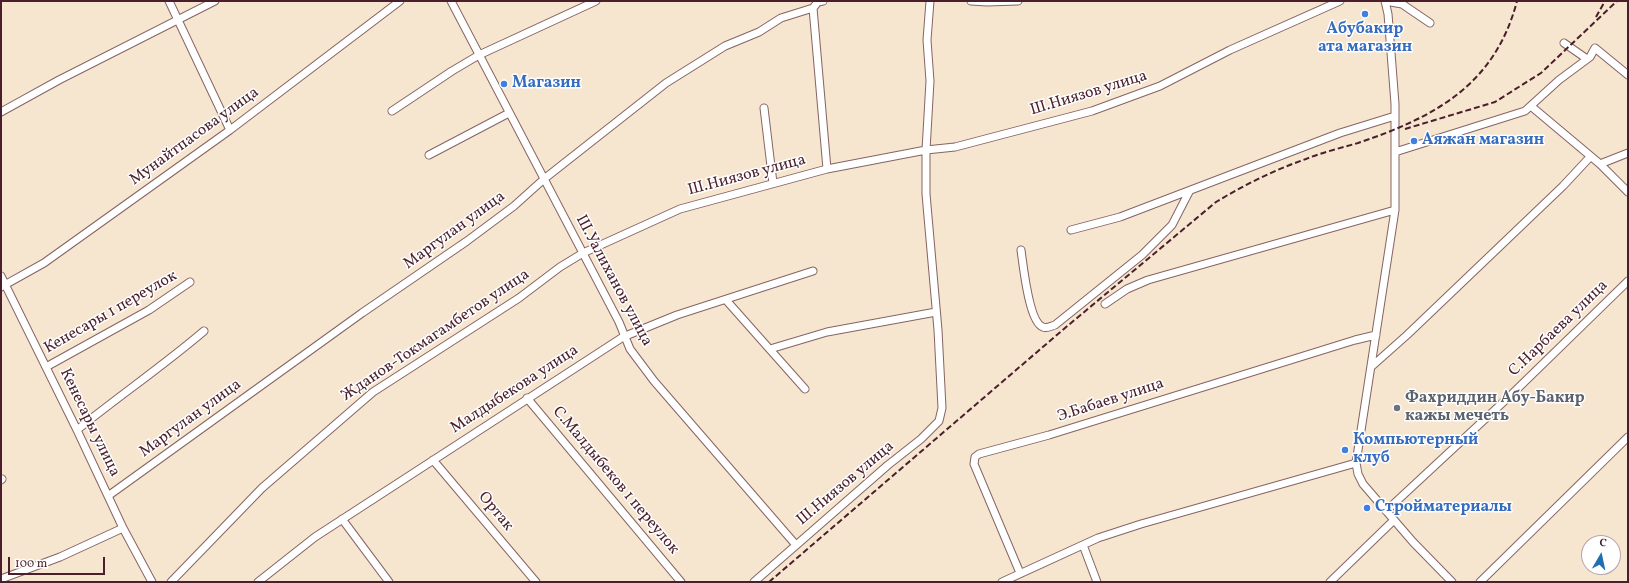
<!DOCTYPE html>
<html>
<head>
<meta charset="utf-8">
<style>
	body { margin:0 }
	#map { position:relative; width:1629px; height:583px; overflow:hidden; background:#f6e5cf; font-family:Vollkorn,serif }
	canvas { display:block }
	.frame { position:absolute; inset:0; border:2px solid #4a1f2b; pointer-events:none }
	.north { position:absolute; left:1581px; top:535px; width:40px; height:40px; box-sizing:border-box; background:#fff; border:1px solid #b7a5aa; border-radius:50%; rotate:9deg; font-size:11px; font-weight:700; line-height:16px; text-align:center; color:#4a1f2b }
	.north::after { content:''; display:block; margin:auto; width:14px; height:18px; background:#1f6fb2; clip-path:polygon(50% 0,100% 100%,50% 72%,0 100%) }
	.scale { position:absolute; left:8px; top:557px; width:97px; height:18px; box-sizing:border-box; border:2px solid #4a1f2b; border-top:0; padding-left:5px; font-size:12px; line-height:14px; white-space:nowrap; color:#4a1f2b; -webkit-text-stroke:3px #fff; paint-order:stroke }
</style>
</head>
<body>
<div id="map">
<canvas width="1629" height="583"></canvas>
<div class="frame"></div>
<div class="north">С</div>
<div class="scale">100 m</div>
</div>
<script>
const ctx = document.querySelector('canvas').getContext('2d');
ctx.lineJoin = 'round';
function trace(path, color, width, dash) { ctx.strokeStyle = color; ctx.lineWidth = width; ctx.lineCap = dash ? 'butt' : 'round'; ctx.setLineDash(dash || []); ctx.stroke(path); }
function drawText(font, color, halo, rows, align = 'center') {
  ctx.font = font + ' Vollkorn,serif'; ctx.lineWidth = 3; ctx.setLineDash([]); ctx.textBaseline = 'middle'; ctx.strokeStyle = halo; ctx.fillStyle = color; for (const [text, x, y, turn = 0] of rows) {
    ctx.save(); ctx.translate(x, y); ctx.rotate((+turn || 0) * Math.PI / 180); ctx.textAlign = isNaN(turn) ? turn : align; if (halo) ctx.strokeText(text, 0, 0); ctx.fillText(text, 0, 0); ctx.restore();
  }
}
const minor = new Path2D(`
	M169,1L230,130
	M451,1L619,322L630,349L654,381L796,545
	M930,1L927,40L930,81L926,150L955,147L1092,111L1160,86L1230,50L1340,1
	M971,1L987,2L1018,1
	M1385,1L1388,14L1395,104V210L1356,463L1358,474L1363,484L1413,542L1452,582
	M1385,1L1402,4L1430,23
	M813,8L827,169
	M1564,43L1587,59
	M1532,107L1600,164L1628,192
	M764,108L773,183
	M392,111L452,71L479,55L596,1
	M1,112L59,80L215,1
	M1395,152L1525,111L1559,80L1590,57L1595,48L1628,75
	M429,155L509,113
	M1600,164L1628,153
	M1071,230L1120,217L1340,133L1395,116
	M1021,250C1023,264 1029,323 1043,327C1047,329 1051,326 1055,325L1142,255L1172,225L1189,192
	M1,276L77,430L123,528L152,582
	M1,287L44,263L230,130L400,1
	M726,300L805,389
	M1105,304L1127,289L1148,280L1395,210
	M770,349L827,332L936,312
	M46,367L149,310L190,282
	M1371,367L1407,335L1563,186L1590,157
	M527,398L681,582
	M77,430C119,396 163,366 204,331
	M433,460L536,582
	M1,480L2,479
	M108,496L362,313L467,241L514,206L544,179L666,83L725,46L759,32L781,18L813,8L818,2L823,1
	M1386,511L1512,394L1628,281
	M342,519L389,582
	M1083,545L1097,582
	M1020,573L974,464L975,457L979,454L1049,435L1355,340L1376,335
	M1,579L60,557L123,528
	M171,582L262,488L373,392L519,298L560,267L583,253L680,209L827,169L926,150V194L938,330L942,408L939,421L921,439L888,465L754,582
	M258,582L315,537L623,337L677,315L813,271
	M1002,582L1098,538L1141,524L1356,463
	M1330,582L1394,520
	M1480,582L1628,437`);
const rail = new Path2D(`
	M1596,17L1605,1
	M1405,129L1495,102L1541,73L1617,1
	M769,582L1065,328L1216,202C1244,185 1274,170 1306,159C1323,152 1341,148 1358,143C1435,117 1495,85 1517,1`);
const markers = [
	[1365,14,4,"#3f7fe0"],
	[504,84,4,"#3f7fe0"],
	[1414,141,4,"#3f7fe0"],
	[1397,408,4,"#6b7280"],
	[1345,450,4,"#3f7fe0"],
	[1367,508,4,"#3f7fe0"]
];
const shopNames = [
	["Абубакир",1365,30,"center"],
	["ата магазин",1365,48,"center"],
	["Магазин",512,84],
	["Аяжан магазин",1422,141],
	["Компьютерный",1353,441],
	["клуб",1353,459],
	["Стройматериалы",1375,508]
];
const streetNames = [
	["Ш.Ниязов улица",1089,94,-17],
	["Мунайтпасова улица",195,137,-36],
	["Ш.Ниязов улица",747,176,-15],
	["Маргулан улица",455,231,-36],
	["Ш.Уалиханов улица",613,281,62],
	["Кенесары 1 переулок",111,313,-30],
	["С.Нарбаева улица",1559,329,-44],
	["Жданов-Токмагамбетов улица",436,336,-34],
	["Малдыбекова улица",515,390,-33],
	["Э.Бабаев улица",1111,401,-18],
	["Маргулан улица",191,419,-36],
	["Кенесары улица",89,423,64],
	["С.Малдыбеков 1 переулок",615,481,50],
	["Ш.Ниязов улица",846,484,-40],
	["Ортак",495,512,50]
];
const worshipNames = [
	["Фахриддин Абу-Бакир",1405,399],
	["кажы мечеть",1405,417]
];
trace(minor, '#866464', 9);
trace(minor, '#fff', 7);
trace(rail, '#4a1f2b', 2, [6, 3]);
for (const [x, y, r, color] of markers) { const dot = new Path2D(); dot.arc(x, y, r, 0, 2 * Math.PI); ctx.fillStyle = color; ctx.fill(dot); trace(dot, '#fff', 1.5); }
drawText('bold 16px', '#366cbe', '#fff', shopNames, 'left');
drawText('16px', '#4a1f2b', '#fff', streetNames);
drawText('bold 16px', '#5b616d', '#fff', worshipNames, 'left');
</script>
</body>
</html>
